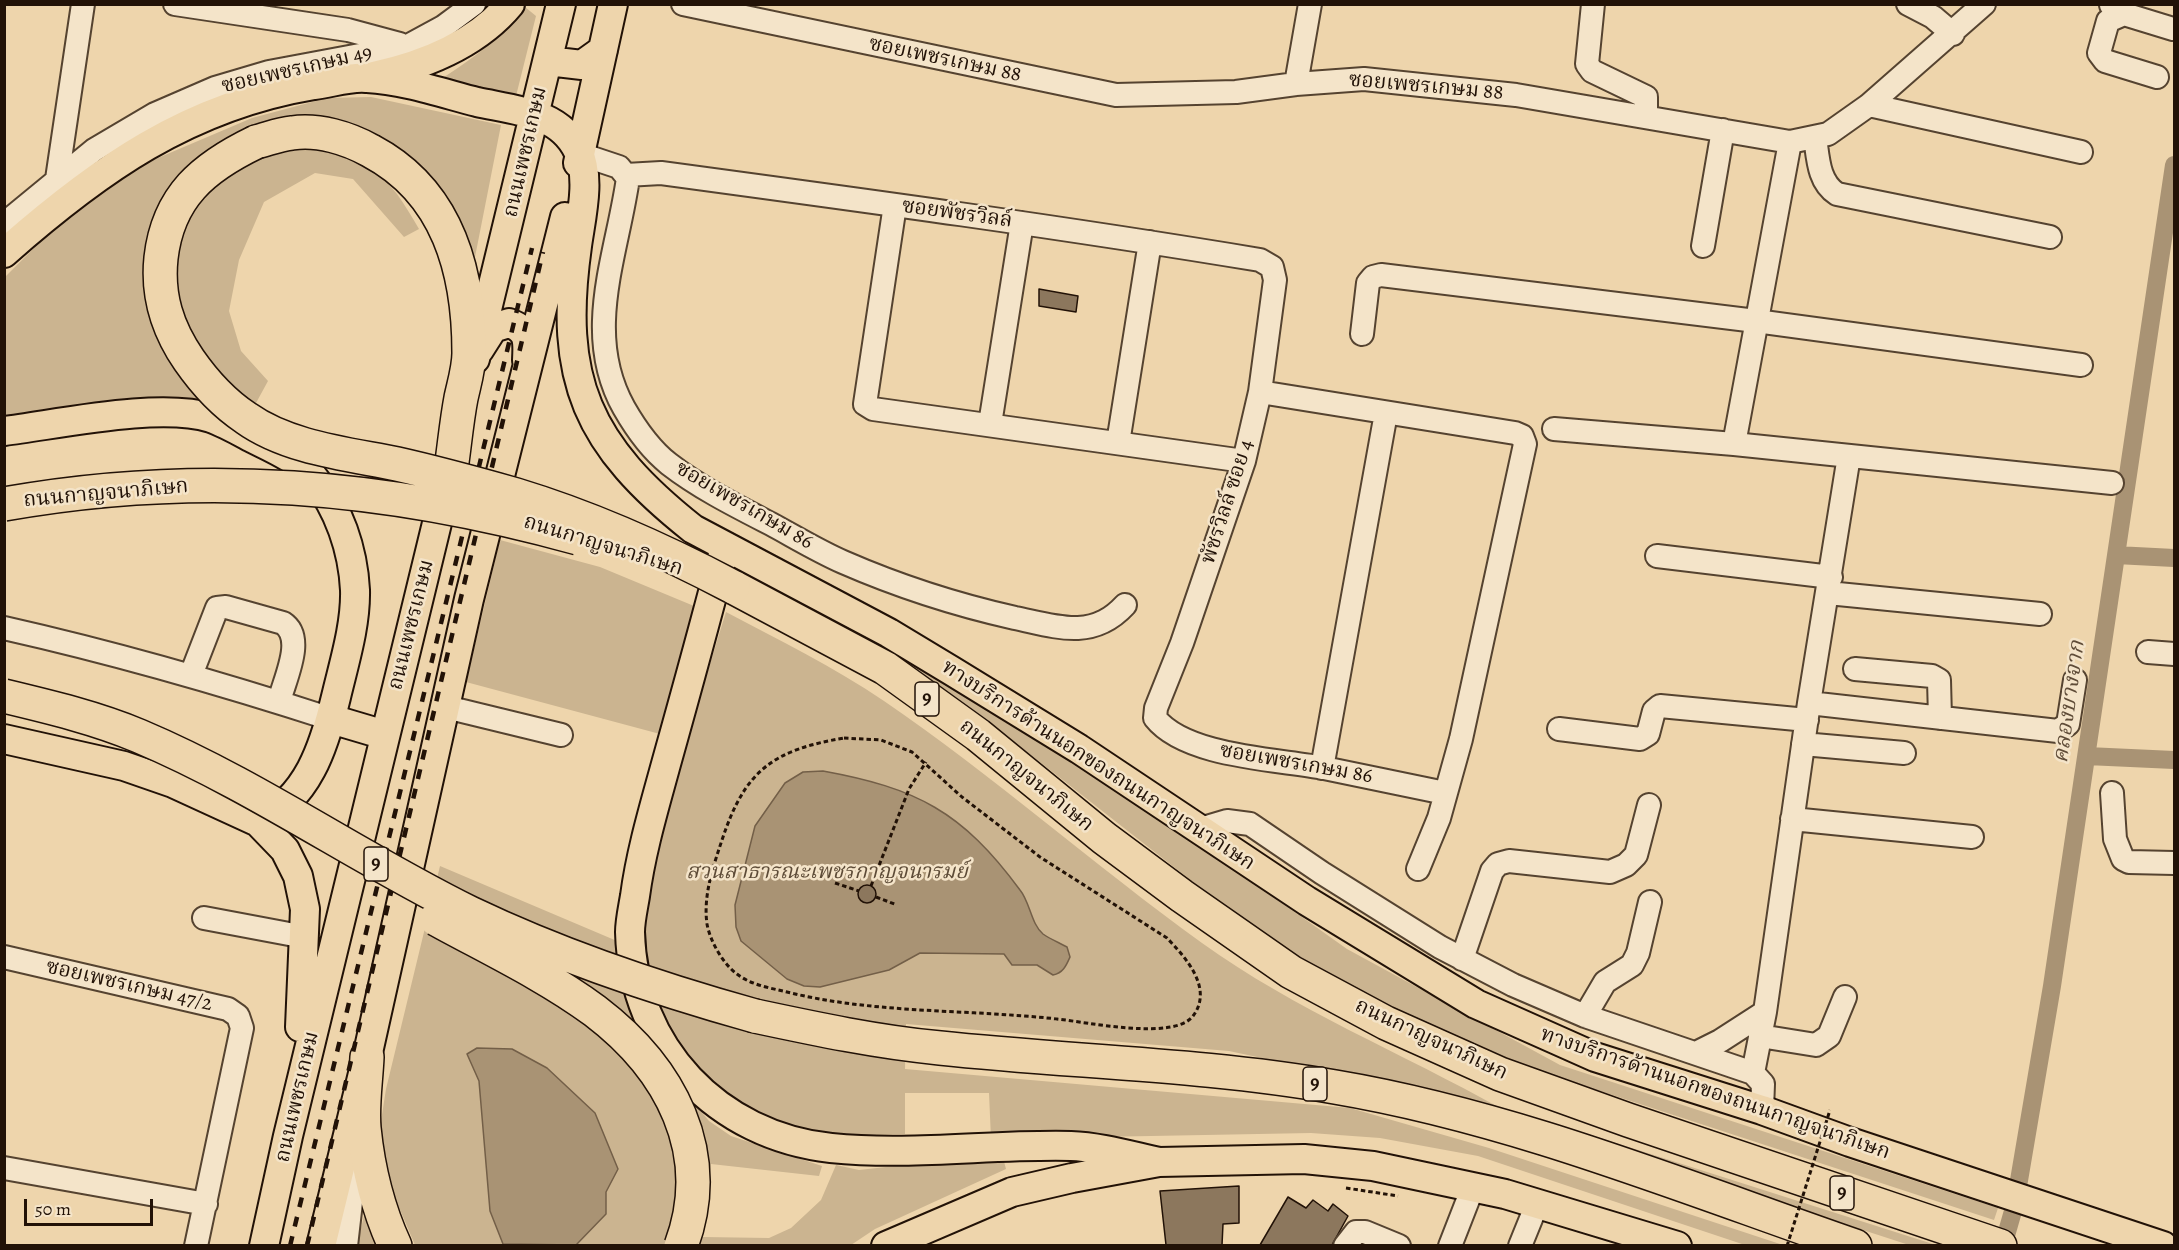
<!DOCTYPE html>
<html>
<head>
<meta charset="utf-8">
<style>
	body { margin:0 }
	#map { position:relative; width:2179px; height:1250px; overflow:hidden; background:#eed5ac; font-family:Alegreya,serif }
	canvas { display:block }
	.frame { position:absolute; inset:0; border:6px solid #221207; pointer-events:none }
	.scale { position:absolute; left:24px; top:1199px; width:129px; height:27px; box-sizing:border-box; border:3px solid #221207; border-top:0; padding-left:8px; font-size:18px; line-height:21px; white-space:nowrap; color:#221207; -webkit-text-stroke:4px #f4e4c9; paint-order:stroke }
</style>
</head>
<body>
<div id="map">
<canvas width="2179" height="1250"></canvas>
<div class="frame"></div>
<div class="scale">50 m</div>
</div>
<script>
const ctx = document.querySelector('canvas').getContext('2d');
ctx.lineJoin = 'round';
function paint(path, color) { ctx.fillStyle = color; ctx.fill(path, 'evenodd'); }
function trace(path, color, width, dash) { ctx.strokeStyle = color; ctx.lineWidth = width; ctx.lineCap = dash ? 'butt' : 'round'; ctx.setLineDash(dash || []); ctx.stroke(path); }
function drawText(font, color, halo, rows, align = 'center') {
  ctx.font = font + ' Alegreya,"Noto Serif Thai",serif'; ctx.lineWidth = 5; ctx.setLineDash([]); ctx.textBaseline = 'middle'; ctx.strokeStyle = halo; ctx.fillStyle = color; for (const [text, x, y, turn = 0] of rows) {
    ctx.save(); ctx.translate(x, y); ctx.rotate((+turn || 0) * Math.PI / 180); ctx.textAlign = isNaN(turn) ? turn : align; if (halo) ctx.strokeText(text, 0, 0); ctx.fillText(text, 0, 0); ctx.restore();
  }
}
const green = new Path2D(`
	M525,7L536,16L515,100L441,79C475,57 500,39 525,7Z
	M371,97L501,125L475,257L468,261L461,260L439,207L423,184L395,158L331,127L284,122L250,134L198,162L212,179C229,170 247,156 265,151C310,136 368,157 397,194C405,205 412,217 419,229L404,237L353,179L315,173L264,202L239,260L229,311L241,351L268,381L244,425L203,410L162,405L5,422V277L64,218L125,172L252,118L327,98Z
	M500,540L600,567L694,606L660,734L466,682Z
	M726,612C779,640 834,667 884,701C994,776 1094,865 1202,943C1295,1010 1402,1053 1502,1109L1229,1051L906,1024L905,1069L1350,1108L1489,1148L1783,1245H1745L1478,1156L1380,1138L1311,1133L991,1139L989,1093H905V1134C869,1134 827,1138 792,1128C755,1117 723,1095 698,1068C683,1052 659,1025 654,1005C631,918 660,829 685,747C698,702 712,657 726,612Z
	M891,642L1165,820L1347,949L1560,1065L1998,1208L1994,1220L1536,1070L1425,1026L1267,940L1004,734L885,653Z
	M440,866L617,941L633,1022L674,1079L709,1121L731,1136L822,1166L819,1176L711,1164L703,1237L769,1238L791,1228L821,1200L836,1165L859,1170L1002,1154L1006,1169L875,1229L851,1245H415L384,1172L379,1134L386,1089Z
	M1569,1128L1936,1245H1909L1565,1133Z
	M368,1199L388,1245H357Z`);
const water = new Path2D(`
	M823,771C916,788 962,811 1020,890C1030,902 1031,924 1043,934C1050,939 1060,943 1067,947L1070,957C1066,966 1063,973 1053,975L1037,965H1012L1004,954L920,953L889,970L820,987L804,986L787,979L741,941L736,927L735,905L755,826L785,783L803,772Z
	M477,1048L512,1049L547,1068L595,1113L618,1169L606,1192V1214L576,1245L503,1244L490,1211L479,1081L467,1054Z`);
const canal = new Path2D(`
	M2116,555L2174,558
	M2087,756L2174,760
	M2003,1246L2015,1204L2052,986L2174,165`);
const building = new Path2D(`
	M1039,289L1078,296L1076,312L1039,306Z
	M858 894a9 9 0 1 1 18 0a9 9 0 1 1-18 0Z
	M1239,1186V1223L1223,1224L1222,1245H1166L1160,1191Z
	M1288,1197L1306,1208L1313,1200L1328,1211L1333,1204L1348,1216L1332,1245H1260Z`);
const path = new Path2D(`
	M844,738L881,740L912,752L962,797L1040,857L1167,938C1185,957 1214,988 1193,1016C1174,1041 1087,1022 1057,1019C967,1009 875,1014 787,992C770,988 751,985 737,974C723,964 710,941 707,924C703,896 713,867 722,840C745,770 773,750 844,738Z
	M835,883L859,891
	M871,886L909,789L926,762
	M876,897L897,905
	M1346,1188L1398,1196`);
const minor = new Path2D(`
	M175,4L348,30L400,44
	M683,4L1116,95L1236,92L1296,84L1364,79L1516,95L1790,142L1828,134L1869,105L1984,4
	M1593,4L1587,64L1592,71L1646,97V116
	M1908,4L1933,17L1953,34
	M2111,5L2124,14L2173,29
	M2124,14L2108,21L2099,53L2105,61L2157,77
	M1296,84L1310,4
	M1869,105L2081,152
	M1815,137C1818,157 1818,182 1837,194L2050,237
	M580,154L619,167L628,178C617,256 582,333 624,408C636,429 650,449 669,464C700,488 736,506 771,524C795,537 818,551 843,562C898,586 957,605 1015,618C1035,622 1058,629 1078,628C1098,627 1112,619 1125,605
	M626,175L661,173C861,200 1061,227 1260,260L1272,267L1275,280L1260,392L1244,461L1182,643L1156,708L1155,718C1186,757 1277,759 1324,768C1364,776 1405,785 1445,793
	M57,179L83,4
	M895,205L865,404L873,409L1244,461
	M4,224L94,150L155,114L215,88L269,72L408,46L443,27L474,4
	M1703,246L1723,130
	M1362,334L1368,283L1373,277L1381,275L1756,321L2081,365
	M1260,392L1515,433L1522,436L1525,444L1461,739L1439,818L1418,869
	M990,424L1022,223
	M1554,429L1734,444L2112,483
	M1118,443L1150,242
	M1734,444L1790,142
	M1657,556L1831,577
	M1828,593L2040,614
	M4,628C115,653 223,684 331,719
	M2148,652L2174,654
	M1855,669L1932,676L1939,680L1940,718
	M191,675L217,608L226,607L283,623C306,638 284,680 279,702
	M1809,703L2058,731L2068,724L2075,680
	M446,707L561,735
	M1559,729L1640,739L1648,734L1654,711L1660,706L1807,720
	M1803,744L1904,753
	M1322,768L1386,413
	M2112,793L2115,839L2123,859L2129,862L2174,863
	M1792,819L1972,837
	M1200,829L1227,821L1250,824L1322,873L1440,947L1513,985L1585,1016L1753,1073L1763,1084L1762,1110
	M204,918L305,937
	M4,957L228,1009L238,1016L242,1028L196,1246
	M1462,959L1492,871L1498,864L1509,861L1610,872L1626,865L1636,855L1649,805
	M1585,1016L1605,982L1632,965L1638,953L1650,902
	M1760,1036L1816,1045L1829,1036L1845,997
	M1696,1053L1720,1041L1765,1012
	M1753,1073L1765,1012L1809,703L1849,456
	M4,1168L206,1204
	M346,1246L354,1176L353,1144
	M1345,1246L1356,1232H1365L1399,1246
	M1450,1246L1473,1187
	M1520,1246L1537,1204`);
const major = new Path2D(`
	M548,61L582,65L603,50
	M374,76C424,65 476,45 510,4
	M578,163L613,4
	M4,253C98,170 188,106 314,85C331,83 351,76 367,78C404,80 442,93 477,102C514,110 560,112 578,151C591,178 581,217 577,246C558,380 587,445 693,529L889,633L952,671L1079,749L1307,901L1476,1004L1595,1057L1762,1110L1850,1142L2163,1246
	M479,350L493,328L509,323C529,330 528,341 527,360
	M475,359L561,4
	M4,431C60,424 160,402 211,418C225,423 239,431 252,438C272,448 298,459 313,477C339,508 353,550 355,590C356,625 344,663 336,697C324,747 308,798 258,822
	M722,558C704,627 685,696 666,764C654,808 641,851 635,896C633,908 630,921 630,932C633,1048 718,1136 831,1148C911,1156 992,1144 1071,1146C1100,1147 1131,1156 1159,1162
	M331,719L385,735
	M4,739L124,766L173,783L258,822L285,850L298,876L305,909L300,1027
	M264,1246L288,1136L446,486
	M321,1246L367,1057L469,599L565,217
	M886,1246L1012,1192L1072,1178L1159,1162L1304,1159L1373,1166L1505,1194L1677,1246`);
const highway = new Path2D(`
	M256,142C268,139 280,134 292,133C318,129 348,138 371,151C448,192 469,271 469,353C469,368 464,384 461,398C457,419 455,440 452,462
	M733,587L885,668L978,735L1104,838L1182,896L1291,972L1386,1023L1500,1074L1628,1120L2000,1246
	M755,1016C816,1029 877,1042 940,1048C1071,1062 1204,1064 1335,1087C1513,1117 1684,1187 1855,1246
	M367,1057C366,1080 362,1105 364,1128C368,1168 378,1209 395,1246`);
const rail = new Path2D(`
	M290,1246L532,248
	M307,1246L543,252`);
const pathBridge = new Path2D(`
	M1787,1246L1830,1110`);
const highwayBridge = new Path2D(`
	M256,142C204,167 168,196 161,258C157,296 167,328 189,360C205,383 222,402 246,418C288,448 348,454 397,464C437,473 477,484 516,495C592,518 663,550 733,587
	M4,504C201,469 387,485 578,538
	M4,696C50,707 96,718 139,736C255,785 358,858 470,913C562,957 658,989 755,1016
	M436,919C489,948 546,975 595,1011C670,1068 716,1152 681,1246`);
const shields = [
	[927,699,24],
	[376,864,24],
	[1315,1084,24],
	[1842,1193,24]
];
const shieldNames = [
	["9",927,699],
	["9",376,864],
	["9",1315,1084],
	["9",1842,1193]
];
const streetNames = [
	["ซอยเพชรเกษม 88",945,60,12],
	["ซอยเพชรเกษม 49",297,70,-13],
	["ซอยเพชรเกษม 88",1426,87,5],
	["ถนนเพชรเกษม",526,152,-77],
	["ซอยพัชรวิลล์",957,214,8],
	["ถนนกาญจนาภิเษก",106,494,-5],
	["พัชรวิลล์ ซอย 4",1228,502,-72],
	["ซอยเพชรเกษม 86",744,506,30],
	["ถนนกาญจนาภิเษก",603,546,17],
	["ถนนเพชรเกษม",412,625,-76],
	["ซอยเพชรเกษม 86",1296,764,10],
	["ทางบริการด้านนอกของถนนกาญจนาภิเษก",1098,766,33],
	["ถนนกาญจนาภิเษก",1026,776,39],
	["ซอยเพชรเกษม 47/2",129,986,13],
	["ถนนกาญจนาภิเษก",1431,1040,25],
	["ทางบริการด้านนอกของถนนกาญจนาภิเษก",1715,1094,19],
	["ถนนเพชรเกษม",298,1097,-77]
];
const parkNames = [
	["สวนสาธารณะเพชรกาญจนารมย์",827,873]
];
const waterNames = [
	["คลองบางจาก",2070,702,-82]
];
paint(green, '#cbb490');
paint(water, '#a99374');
trace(water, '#735f48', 1.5);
trace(canal, '#a99374', 18);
paint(building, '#8c775d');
trace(building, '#221207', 1.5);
trace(minor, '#554330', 26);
trace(major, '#221207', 32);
trace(highway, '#221207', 36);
trace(path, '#221207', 3, [4.5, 3]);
trace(minor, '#f4e4c9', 22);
trace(major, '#eed5ac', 28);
trace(highway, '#eed5ac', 33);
trace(rail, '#221207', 4.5, [10, 10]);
trace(highwayBridge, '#221207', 36, []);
trace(pathBridge, '#221207', 3, [4.5, 3]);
trace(highwayBridge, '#eed5ac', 33);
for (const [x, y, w] of shields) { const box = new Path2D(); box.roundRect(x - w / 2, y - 17, w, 34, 4.5); ctx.fillStyle = '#f4e4c9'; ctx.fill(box); trace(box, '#221207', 1.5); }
drawText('bold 20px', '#221207', null, shieldNames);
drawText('21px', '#221207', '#f4e4c9', streetNames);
drawText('italic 21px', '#5d4b37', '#f4e4c9', parkNames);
drawText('italic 22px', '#5f4c38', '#f4e4c9', waterNames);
</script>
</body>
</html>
